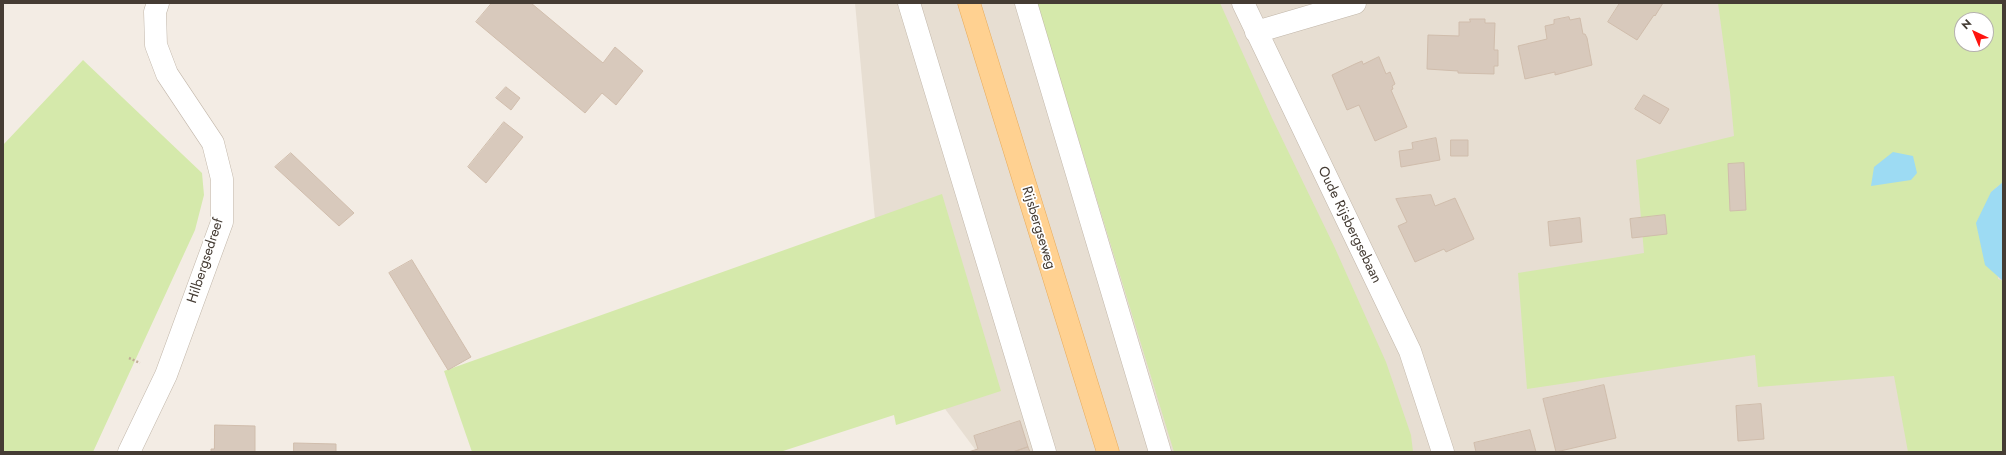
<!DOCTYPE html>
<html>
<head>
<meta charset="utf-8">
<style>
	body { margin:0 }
	#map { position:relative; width:2006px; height:455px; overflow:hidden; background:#f3ece4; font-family:Jost,sans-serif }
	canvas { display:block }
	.frame { position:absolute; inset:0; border:4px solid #453c34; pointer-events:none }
	.north { position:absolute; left:1954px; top:12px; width:40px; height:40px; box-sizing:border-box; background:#fff; border:1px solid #b5b1ae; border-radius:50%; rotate:316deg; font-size:11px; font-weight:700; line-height:16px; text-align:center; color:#453c34 }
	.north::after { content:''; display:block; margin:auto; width:14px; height:18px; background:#ff140f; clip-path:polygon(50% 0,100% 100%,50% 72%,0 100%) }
</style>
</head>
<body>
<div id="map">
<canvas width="2006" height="455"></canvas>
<div class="frame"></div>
<div class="north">N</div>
</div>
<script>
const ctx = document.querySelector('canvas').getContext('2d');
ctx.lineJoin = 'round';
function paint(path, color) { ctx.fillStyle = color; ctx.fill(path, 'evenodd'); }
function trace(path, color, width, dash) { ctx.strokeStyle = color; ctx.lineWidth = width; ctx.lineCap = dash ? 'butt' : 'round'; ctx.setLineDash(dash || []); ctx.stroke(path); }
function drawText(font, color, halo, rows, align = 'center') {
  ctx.font = font + ' Jost,sans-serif'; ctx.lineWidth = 3.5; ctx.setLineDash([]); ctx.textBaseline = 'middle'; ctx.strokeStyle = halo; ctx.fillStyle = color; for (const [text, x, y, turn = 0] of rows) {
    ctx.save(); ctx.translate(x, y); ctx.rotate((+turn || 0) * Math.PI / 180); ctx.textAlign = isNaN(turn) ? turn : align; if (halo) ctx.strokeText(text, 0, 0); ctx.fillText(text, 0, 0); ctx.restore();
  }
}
const residential = new Path2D(`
	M855,3H1909L2003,82V452H977L885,328Z`);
const green = new Path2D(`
	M1037,3H1220L1272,118L1334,246L1386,362L1411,435L1413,452H1174Z
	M1718,3H2003V182L1991,192L1998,279L2003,281V452H1908L1894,376L1758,387L1755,355L1527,389L1518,273L1644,253L1636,160L1734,136L1730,92ZM1962,20H1986V44H1962Z
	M83,60L202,173L204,195L195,230L93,452H3V145Z
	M942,194L1001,391L896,425L894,415L780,452H472L444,371Z`);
const water = new Path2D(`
	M1893,152L1913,156L1917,173L1911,180L1871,186L1874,167Z
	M2003,182V281L1985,265L1976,223L1991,192Z`);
const building = new Path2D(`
	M492,3H531L603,63L615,47L643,71L616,105L602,93L585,113L476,22Z
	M1620,3H1663L1655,16L1654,15L1637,40L1608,22Z
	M1569,17L1570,20L1580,18L1583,34H1585L1587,38L1592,65L1555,75V72L1525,79L1518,46L1547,39L1545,26L1554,24V20Z
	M1470,19H1485V23H1495L1494,50H1498V66H1494V74L1458,73V71L1427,69L1428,35L1459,36V22H1470Z
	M1379,57L1386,74L1390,72L1395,84L1392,86L1393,89L1391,90L1407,127L1375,141L1359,105L1347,110L1332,75L1355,64L1362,61L1363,64Z
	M506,87L520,98L511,110L496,98Z
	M1644,95L1669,109L1660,124L1635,109Z
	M504,122L523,137L486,183L468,167Z
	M1436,138L1440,160L1401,167L1399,151L1413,149L1412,143Z
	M1451,140H1468V156H1451Z
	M291,153L354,213L339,226L275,167Z
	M1744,163L1746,210L1730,211L1728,164Z
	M1431,195L1435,206L1455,198L1474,239L1446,252L1444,249L1415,262L1398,226L1407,222L1396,199Z
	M1665,215L1667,234L1632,238L1630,219Z
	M1580,218L1582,242L1550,246L1548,222Z
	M412,260L471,357L448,370L389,273Z
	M1604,385L1616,438L1556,452L1543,399Z
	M1761,404L1764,439L1738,441L1736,406Z
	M1020,421L1028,447L1013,452H968L978,449L974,436Z
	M215,425L255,426V452H211V449H214Z
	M1530,430L1536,452H1476L1474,443Z
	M294,443L336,444V452H294Z
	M1028,447L1030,452H1013Z`);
const path = new Path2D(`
	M129,358L140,363`);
const minor = new Path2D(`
	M909,3L1045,452
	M1026,3L1160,452
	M1243,3L1410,351L1443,452
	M1256,32L1355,3
	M129,452L166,375L222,222V179L213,143L167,74L156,45L155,12L158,3`);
const major = new Path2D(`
	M969,3L1108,452`);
const streetNames = [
	["Oude Rijsbergsebaan",1349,225,64],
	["Rijsbergseweg",1038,228,73],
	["Hilbergsedreef",206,261,-72]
];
paint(residential, '#e7ded2');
paint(green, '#d5e9ab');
paint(water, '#9ddbf3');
paint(building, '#d8c9bc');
trace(building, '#d0bdac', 1);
trace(minor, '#c1b6a9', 23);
trace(major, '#e8ac5d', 23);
trace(path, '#c1ad97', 2.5, [2, 2]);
trace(minor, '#fff', 22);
trace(major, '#ffd191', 22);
drawText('14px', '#453c34', '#fff', streetNames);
</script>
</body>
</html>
